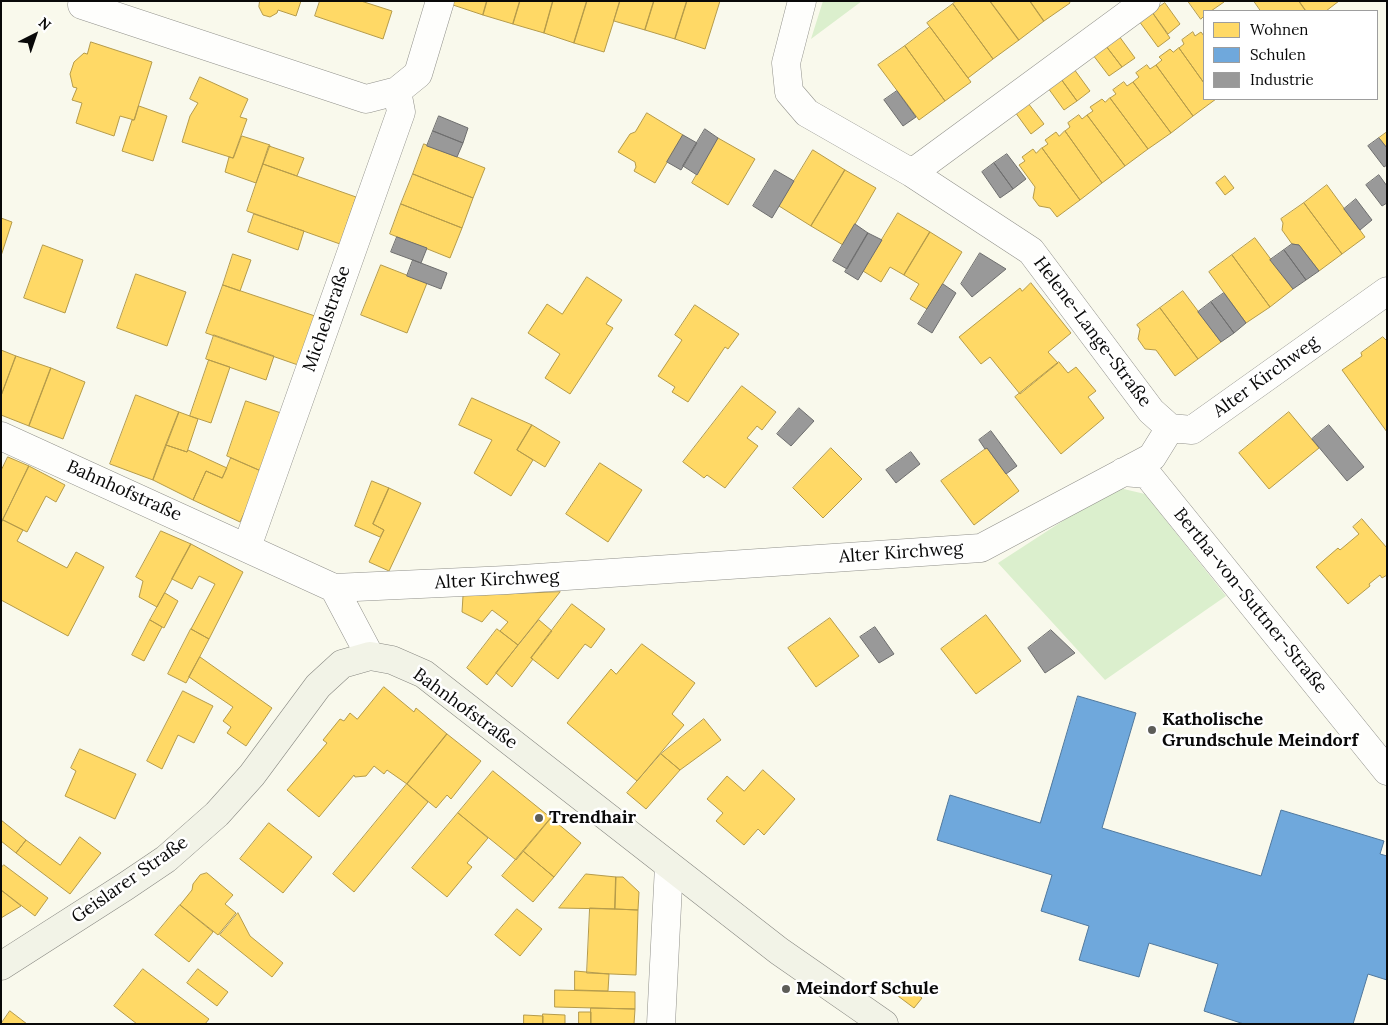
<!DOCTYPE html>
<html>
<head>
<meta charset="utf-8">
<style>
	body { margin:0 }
	#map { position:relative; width:1388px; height:1025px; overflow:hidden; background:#f9f9ec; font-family:Lora,serif }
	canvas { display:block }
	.frame { position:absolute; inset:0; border:2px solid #090909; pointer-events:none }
	.legend { position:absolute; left:1203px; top:10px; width:175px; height:90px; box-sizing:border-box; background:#fff; border:1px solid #9d9d9d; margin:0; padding:6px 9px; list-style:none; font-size:15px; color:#090909 }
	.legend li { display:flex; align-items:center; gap:10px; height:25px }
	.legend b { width:25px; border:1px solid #9d9d9d }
	.north { position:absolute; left:10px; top:10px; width:50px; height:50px; -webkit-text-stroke:4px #fff; paint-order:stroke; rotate:41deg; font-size:14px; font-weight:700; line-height:20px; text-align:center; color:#090909 }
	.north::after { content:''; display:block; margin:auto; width:18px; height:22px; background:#090909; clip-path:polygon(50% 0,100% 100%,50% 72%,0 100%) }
</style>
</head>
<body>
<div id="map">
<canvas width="1388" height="1025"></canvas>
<div class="frame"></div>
<ul class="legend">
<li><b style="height:14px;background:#ffd966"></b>Wohnen</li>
<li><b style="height:14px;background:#6fa8dc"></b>Schulen</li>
<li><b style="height:14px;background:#999"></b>Industrie</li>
</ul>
<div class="north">N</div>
</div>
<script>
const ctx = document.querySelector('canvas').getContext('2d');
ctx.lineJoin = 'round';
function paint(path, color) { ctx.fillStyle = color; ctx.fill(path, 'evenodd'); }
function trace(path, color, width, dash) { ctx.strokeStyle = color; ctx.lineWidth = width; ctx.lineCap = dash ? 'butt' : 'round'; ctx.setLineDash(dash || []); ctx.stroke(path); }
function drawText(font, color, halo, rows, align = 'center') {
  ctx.font = font + ' Lora,serif'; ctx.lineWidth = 5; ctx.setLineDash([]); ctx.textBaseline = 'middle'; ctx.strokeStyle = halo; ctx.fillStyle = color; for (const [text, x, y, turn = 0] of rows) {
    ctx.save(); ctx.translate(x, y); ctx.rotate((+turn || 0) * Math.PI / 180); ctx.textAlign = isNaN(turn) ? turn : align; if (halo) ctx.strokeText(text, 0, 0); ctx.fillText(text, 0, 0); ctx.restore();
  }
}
const green = new Path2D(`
	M823,1H862L811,39Z
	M1115,487L1145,494L1226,596L1105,680L998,563Z`);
const homes = new Path2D(`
	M260,1H301L296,16L278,10L277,13L270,17L263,15L259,7Z
	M320,1H361L392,11L383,39L315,16Z
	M454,1H487L483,15L453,5Z
	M487,1H520L513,24L483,15Z
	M520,1H553L544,33L513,24Z
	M553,1H587L574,43L544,33Z
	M587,1H620L604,52L574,43Z
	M620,1H654L645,30L614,21Z
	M654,1H687L675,39L645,30Z
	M687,1H720L705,49L675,39Z
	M956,1H990L1019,40L993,59L953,4Z
	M990,1H1030L1044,21L1019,40Z
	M1030,1H1069L1070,3L1044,21Z
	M1188,1H1224V2L1211,11H1204V16L1201,19Z
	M1254,1H1299L1306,11H1261Z
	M1299,1H1339L1326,11H1306Z
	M1165,3L1180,24L1168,34L1152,12Z
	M953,4L993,59L968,78L927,23Z
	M1152,12L1170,38L1158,47L1139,21Z
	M930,27L971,82L945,101L905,46Z
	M1193,32L1195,36L1201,32L1204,36V83L1179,48L1184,44L1182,40Z
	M1119,36L1135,58L1122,67L1106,46Z
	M91,42L152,62L134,120L120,116L114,136L76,123L82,103L72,100L77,88L73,87L70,74L74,62L84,53L87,54Z
	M905,46L945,101L919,120L878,65Z
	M1106,46L1122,67L1109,76L1093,55Z
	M1179,48L1204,83V99H1216L1193,116L1156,65L1162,60L1159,57L1170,49L1173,52Z
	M1147,65L1150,69L1156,65L1193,116L1171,133L1133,82L1139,77L1136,73Z
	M1074,69L1090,91L1077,101L1061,79Z
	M200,77L248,99L240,117L247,119L233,158L182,142L190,116L198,103L190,99Z
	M1061,79L1077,101L1064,110L1048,88Z
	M1124,82L1127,86L1133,82L1171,133L1148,149L1110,98L1116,94L1113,90Z
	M1110,98L1148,149L1125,166L1087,115L1093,111L1090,107L1102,99L1105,102Z
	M1028,103L1044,124L1031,134L1015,112Z
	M139,106L167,116L153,161L122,151L132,120H134Z
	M647,113L683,135L655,183L634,171L636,167L635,162L618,152L630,134L635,132Z
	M1079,115L1082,119L1087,115L1125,166L1102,183L1065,131L1070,127L1068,123Z
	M1065,131L1102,183L1080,200L1042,148L1048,144L1045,140L1056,132L1059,136Z
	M1387,132V148L1379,138Z
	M242,136L270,145L256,183L225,172L229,157L233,158Z
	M718,138L755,159L728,205L692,183Z
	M424,144L485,168L473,198L413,174Z
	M269,146L304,158L297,176L263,164Z
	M1042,148L1080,200L1057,217L1050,208L1039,206L1033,198L1035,187L1019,165L1025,161L1022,157L1033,149L1036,153Z
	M813,150L845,170L811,226L779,206Z
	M263,164L356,197L340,244L247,211Z
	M845,170L876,188L843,245L811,226Z
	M413,174L473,198L462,228L401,204Z
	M1225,176L1234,188L1225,195L1216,183Z
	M1327,185L1365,237L1342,254L1304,203Z
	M1304,203L1342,254L1319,271L1299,245L1292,244L1282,230L1283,223L1281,219Z
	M401,204L462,228L450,258L390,234Z
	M898,213L930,232L904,275L890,267L881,282L863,271Z
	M254,214L304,231L298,250L248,232Z
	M1,218L12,222L1,256Z
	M930,232L962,252L927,309L910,299L919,284L904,275Z
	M1255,238L1293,289L1270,307L1232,255Z
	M43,245L83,260L65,313L24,298Z
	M233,254L251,260L240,291L223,285Z
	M1232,255L1270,307L1246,323L1209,272Z
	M381,265L427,283L407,333L361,315Z
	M136,274L186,292L167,346L117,328Z
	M587,277L622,300L606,324L613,328L570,394L545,378L560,354L528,333L547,304L562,314Z
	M1031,283L1071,333L1048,352L1058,363L1020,394L990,357L981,364L959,337L1020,288L1022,291Z
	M223,285L315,316L298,365L206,333Z
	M1183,291L1221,342L1198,359L1160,308Z
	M695,305L739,334L728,349L725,347L688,402L672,392L675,387L658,376L682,340L675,335Z
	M1160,308L1198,359L1175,376L1156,350L1145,349L1138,339L1140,329L1137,325Z
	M214,335L274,356L266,380L206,359Z
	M1383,337L1387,341V432L1342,370L1362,356L1361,353Z
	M1,350L16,356L1,396Z
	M16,356L51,368L29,426L1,415V396Z
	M209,360L230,367L211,423L190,416Z
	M1059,362L1068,373L1076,367L1096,391L1088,397L1104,418L1061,454L1015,397Z
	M51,368L85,382L63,439L29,426Z
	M742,386L776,412L762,430L757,426L747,438L758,446L725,488L707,475L704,478L683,462Z
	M136,395L179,412L153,480L110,464Z
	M472,398L532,425L517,450L533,460L511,496L474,473L492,440L459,425Z
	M246,401L281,413L261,471L227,456Z
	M179,412L198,419L187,452L166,445Z
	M1289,412L1319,448L1269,489L1239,453Z
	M532,425L560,442L545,467L517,450Z
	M166,445L187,452L188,450L227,468L222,478L206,471L193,500L153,480Z
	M831,448L862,479L823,518L793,488Z
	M987,448L1019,491L974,525L941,481Z
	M8,457L29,466L1,523V471Z
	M231,458L261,471L254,492L240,522L193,500L206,471L222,478Z
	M600,463L642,490L608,542L566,514Z
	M29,466L65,485L56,502L46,496L27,532L3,520Z
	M372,481L389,488L373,524L384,530L380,537L355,526Z
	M389,488L421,503L389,571L369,562L384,530L373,524Z
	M1362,519L1387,548V575L1382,578L1380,575L1369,584L1370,586L1348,604L1316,567L1338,548L1340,550L1359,534L1353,527Z
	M3,520L23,530L17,541L67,568L76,552L104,567L68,636L1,600V523Z
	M161,531L191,544L157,607L139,597L143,581L136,577Z
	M191,544L243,572L209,639L191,629L215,584L199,576L192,589L172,579Z
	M560,592L518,645L500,631L508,622L492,610L482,622L462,612L463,596Z
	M165,593L178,601L164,628L150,620Z
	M572,604L605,629L591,648L585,644L558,679L531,658Z
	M986,615L1021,661L976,694L941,649Z
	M830,618L859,656L816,687L788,648Z
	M150,620L162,627L144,661L132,655Z
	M539,620L552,631L531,658L533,659L512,687L496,673Z
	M191,629L209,639L186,683L168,674Z
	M497,629L518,645L487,685L467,668Z
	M642,644L695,683L672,714L684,725L637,781L567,723L611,669L616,674Z
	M200,657L272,708L246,746L227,733L231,727L223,721L233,707L189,677Z
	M384,687L414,712L416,708L447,734L407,784L387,770L384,774L374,766L366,776L355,777L354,775L319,817L287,790L327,743L323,740L340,719L344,721L350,713L357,719Z
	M183,691L213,706L194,743L178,735L162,769L147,761Z
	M704,719L721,740L680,770L661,754Z
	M447,734L481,761L451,799L447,795L436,808L407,784Z
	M80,749L136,774L115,819L65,796L76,771L71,768Z
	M661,754L680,770L646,809L627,793Z
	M763,770L795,799L764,835L758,829L744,845L716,821L723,813L707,799L727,776L744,791Z
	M493,771L551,818L516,860L458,813Z
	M407,784L428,802L354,892L333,874Z
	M458,813L488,838L467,863L472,867L447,897L412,868Z
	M551,818L581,843L554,877L523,851Z
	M1,820L26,840L16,853L1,841Z
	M269,823L312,857L283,893L240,859Z
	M80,837L101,853L70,894L16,853L26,840L60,865Z
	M523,851L554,877L533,902L502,876Z
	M4,865L48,898L35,916L1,890V868Z
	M207,873L233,895L225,904L236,913L218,935L180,905L192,890L193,884L200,875Z
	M586,874L616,877L615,909L559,908Z
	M616,877H623L639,892L638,910L615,909Z
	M1,890L21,906L1,918Z
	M180,905L213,932L189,962L155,935Z
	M590,908L638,910L636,975L587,973Z
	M517,909L542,929L520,956L495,935Z
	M238,913L250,936L283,963L272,977L220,935Z
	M143,969L209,1019L205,1024H137L114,1006Z
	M198,969L228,992L217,1006L187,983Z
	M575,971L609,974L608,991L575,990Z
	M902,983L922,998L914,1008L894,993Z
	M555,990L635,992V1009L555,1007Z
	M591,1008L635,1009L634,1024H591Z
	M10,1011L27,1024H1Z
	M579,1012H591V1024H579Z
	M543,1014L565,1015V1024H543Z
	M524,1015L543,1016V1024H524Z`);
const schools = new Path2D(`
	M1078,696L1136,713L1102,828L1261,876L1281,810L1384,841L1380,854L1387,856V980L1368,974L1353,1024H1244L1204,1011L1218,964L1149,943L1139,977L1079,960L1089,926L1041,911L1052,875L937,840L950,795L1040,823Z`);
const industry = new Path2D(`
	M897,91L916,117L903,126L884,100Z
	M439,116L468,128L463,143L433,131Z
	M705,129L718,138L697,175L683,166Z
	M433,131L463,143L457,157L427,146Z
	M683,135L697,143L681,170L667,162Z
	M1379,138L1387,148V165L1384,167L1368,146Z
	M1007,154L1026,179L1013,189L994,163Z
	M994,163L1013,189L1000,198L982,172Z
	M775,170L794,181L772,218L753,206Z
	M1379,175L1387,186V203L1382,206L1366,185Z
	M1356,199L1372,220L1360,230L1344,209Z
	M855,224L868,233L847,269L833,261Z
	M868,233L882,240L858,280L845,272Z
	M397,237L427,248L421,263L391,252Z
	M1292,244L1299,245L1319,271L1306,280L1284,250Z
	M1284,250L1306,280L1293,289L1270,260Z
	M980,253L1006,269L972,297L961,284Z
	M413,260L447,273L441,289L407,276Z
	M943,284L956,293L932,333L918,324Z
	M1224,293L1246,323L1234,333L1211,302Z
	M1211,302L1234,333L1221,342L1198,312Z
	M799,408L814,421L791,446L777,434Z
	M1329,425L1364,467L1347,481L1312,439Z
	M991,431L1017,466L1006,474L987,448L985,449L979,440Z
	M911,452L920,464L896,483L886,470Z
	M875,627L894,654L879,663L860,637Z
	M1051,630L1075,653L1045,673L1028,648Z`);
const street = new Path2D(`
	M802,1L786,63L789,92L807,113L912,173L1031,251L1151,411L1170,428
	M82,5L366,99L397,91
	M912,173L1146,1
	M1170,428L1192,430L1387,291
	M1,436L334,588L370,656
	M1123,472L1147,474L1387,771
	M247,547L401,112L397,91L418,74L440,1
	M334,588L507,580L981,548L1152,457L1170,428
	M661,1024L669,866`);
const secondary = new Path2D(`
	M1,966L126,886L166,859L217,814L252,775L318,686L342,664L370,656L392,660L424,674L779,951L884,1024`);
const markers = [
	[1152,730,5,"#5d5d58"],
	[539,818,5,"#5d5d58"],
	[786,989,5,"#5d5d58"]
];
const streetNames = [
	["Michelstraße",327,319,-71],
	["Helene-Lange-Straße",1092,332,53],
	["Alter Kirchweg",1266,377,-36],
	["Bahnhofstraße",124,491,24],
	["Alter Kirchweg",901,553,-4],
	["Alter Kirchweg",497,580,-3],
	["Bertha-von-Suttner-Straße",1250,601,51],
	["Bahnhofstraße",465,709,36],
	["Geislarer Straße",130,880,-35]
];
const poiNames = [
	["Katholische",1162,720],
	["Grundschule Meindorf",1162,741],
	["Trendhair",549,818],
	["Meindorf Schule",796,989]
];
paint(green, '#dbefcd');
paint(homes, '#ffd966');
trace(homes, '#b59b4a', 1);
paint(schools, '#6fa8dc');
trace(schools, '#50789d', 1);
paint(industry, '#999');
trace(industry, '#6e6e6e', 1);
trace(street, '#91918b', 29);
trace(secondary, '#888882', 29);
trace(street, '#fefefc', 28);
trace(secondary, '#f2f3e7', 28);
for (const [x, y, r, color] of markers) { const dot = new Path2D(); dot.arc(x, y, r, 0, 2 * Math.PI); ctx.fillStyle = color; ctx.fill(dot); trace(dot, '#fff', 2); }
drawText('18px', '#090909', '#fff', streetNames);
drawText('bold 18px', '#090909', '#fff', poiNames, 'left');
</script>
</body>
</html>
